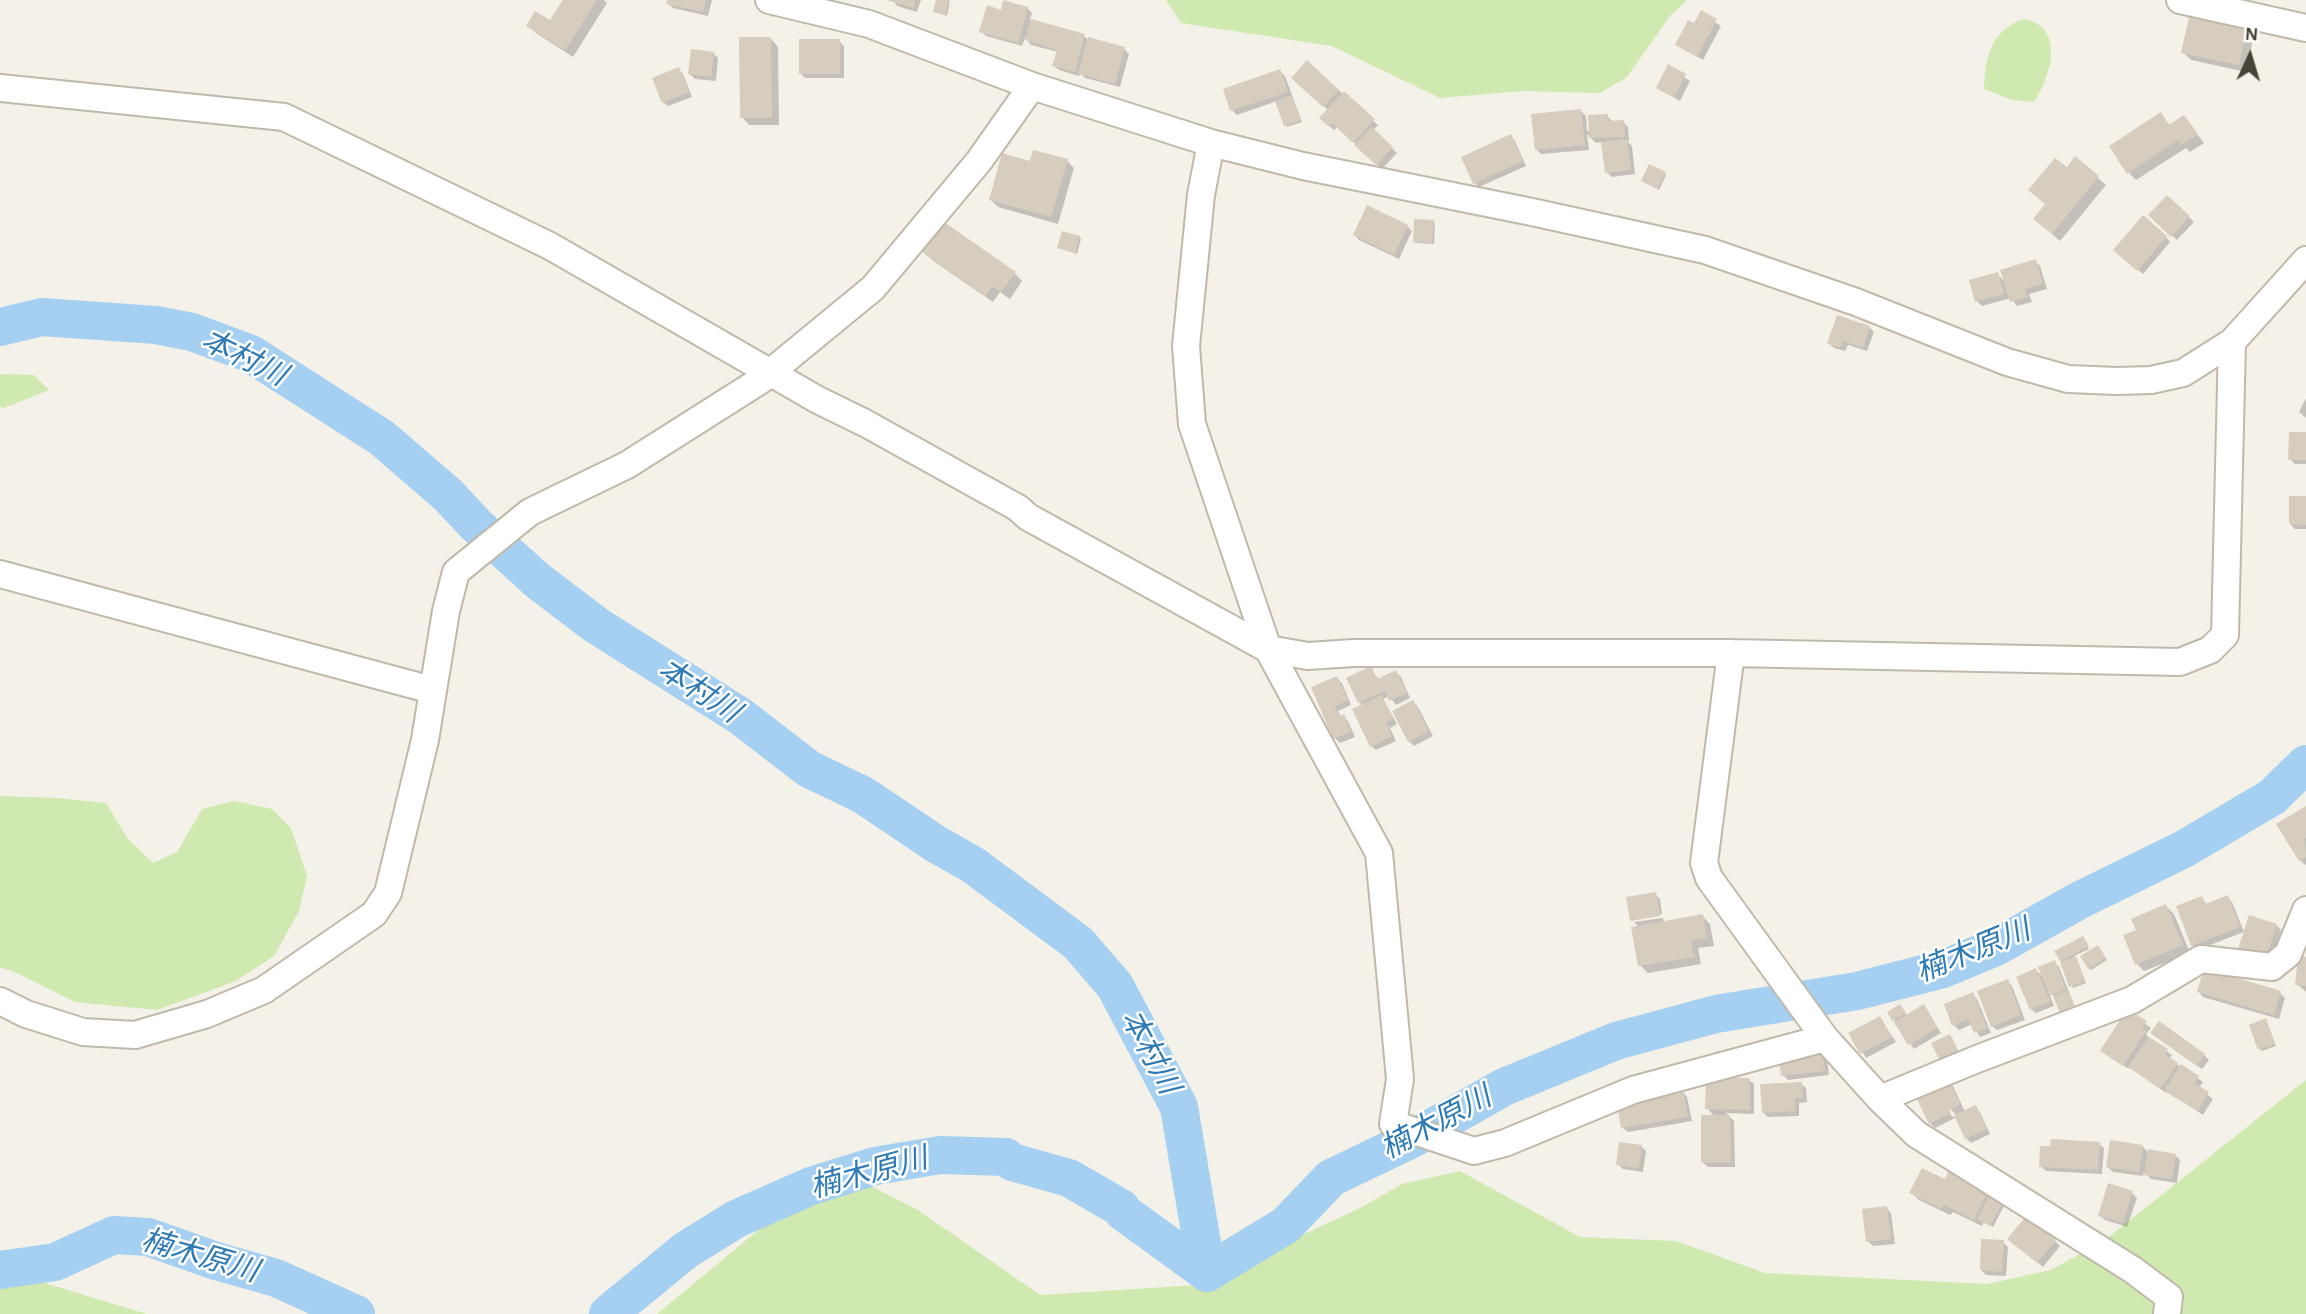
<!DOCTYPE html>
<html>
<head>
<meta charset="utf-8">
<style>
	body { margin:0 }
	#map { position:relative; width:2306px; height:1314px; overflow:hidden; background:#f4f1e8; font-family:"Alegreya Sans",sans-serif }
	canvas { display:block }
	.north { position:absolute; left:2215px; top:21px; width:70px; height:70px; -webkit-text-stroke:5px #fff; paint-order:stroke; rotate:4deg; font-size:19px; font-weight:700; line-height:28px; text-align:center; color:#484237 }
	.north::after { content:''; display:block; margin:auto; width:24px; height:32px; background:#484237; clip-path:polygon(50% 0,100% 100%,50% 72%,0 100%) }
</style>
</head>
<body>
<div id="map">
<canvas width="2306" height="1314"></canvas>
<div class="north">N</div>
</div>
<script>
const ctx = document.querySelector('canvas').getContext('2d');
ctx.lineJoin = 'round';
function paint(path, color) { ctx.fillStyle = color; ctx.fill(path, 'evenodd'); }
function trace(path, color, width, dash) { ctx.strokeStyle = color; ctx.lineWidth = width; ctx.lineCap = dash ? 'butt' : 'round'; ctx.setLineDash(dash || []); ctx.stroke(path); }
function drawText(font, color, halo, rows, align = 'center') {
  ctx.font = font + ' "Alegreya Sans","Noto Sans JP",sans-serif'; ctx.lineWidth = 5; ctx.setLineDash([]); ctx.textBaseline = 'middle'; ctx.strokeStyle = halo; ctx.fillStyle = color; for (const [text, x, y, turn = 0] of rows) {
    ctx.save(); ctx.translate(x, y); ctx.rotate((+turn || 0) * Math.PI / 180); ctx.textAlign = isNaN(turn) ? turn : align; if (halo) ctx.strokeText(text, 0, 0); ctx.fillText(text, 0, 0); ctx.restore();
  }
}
const green = new Path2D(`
	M1166,0H1687L1670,16L1627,77L1600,93L1522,91L1440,98L1332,46L1181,23Z
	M2024,19C2066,27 2051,77 2034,102L2013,100L1984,89C1985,57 1991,30 2024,19Z
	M0,374L34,375L49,390L4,408L0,407Z
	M0,796L59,798L106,803L128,839L153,863L177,852L202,809L234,801L272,809L291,828L307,876L299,911L274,956L236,981L157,1010L75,1002L17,973L0,967Z
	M2306,1080V1314H657L762,1227L865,1183L918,1210L1040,1295L1197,1285L1362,1207L1402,1184L1460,1171L1580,1237L1676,1241L1765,1273L1987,1284L2051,1270L2105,1240Z
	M28,1278L147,1314H0V1289Z`);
const shadow = new Path2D(`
	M565,0H604L607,3L573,57L536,33L528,25L551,23Z
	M669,0H712L708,16L673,8L668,3Z
	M893,0H921L917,12L897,6Z
	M938,0L950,1L947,16L935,11Z
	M1027,8L1032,13L1030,20L1084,36L1089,41L1124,49L1129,54L1120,87L1085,78L1080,73L1079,76L1059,70L1054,66L1058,52L1031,45L1025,38L1022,46L986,36L981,31L1002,12Z
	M1701,13L1721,26L1703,60L1677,44L1695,25Z
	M2246,27L2254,34L2246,72L2191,60L2183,52Z
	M771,39L778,47L779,125H749L742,117Z
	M839,41L844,46V78H805L800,73Z
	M713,53L718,58L716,81L695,79L690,74Z
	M1307,62L1378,125L1373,130L1397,153L1382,169L1338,127L1334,130L1321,118L1328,110L1293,78Z
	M1669,67L1690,81L1680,101L1658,88Z
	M678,69L683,74L692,97L668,106L663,102Z
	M1280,71L1285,76L1302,122L1287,127L1277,101L1237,115L1232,110Z
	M1581,111L1586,116L1587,131H1590L1607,116L1612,121L1623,122L1628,127L1629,141H1627L1632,146L1635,174L1612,177L1607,172L1603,142L1596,143L1587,134L1589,150L1541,154L1536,149Z
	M2160,114L2171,126L2184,117L2204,143L2190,152L2186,148L2136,180L2129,173Z
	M1510,136L1515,141L1526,166L1479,187L1474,182Z
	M2076,159L2106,185L2060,241L2043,226L2047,204L2067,170Z
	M1067,161L1074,168L1058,224L998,207L990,199L1031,163Z
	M1664,173L1666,175L1659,190L1645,182Z
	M2167,197L2194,222L2177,240L2150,215Z
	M1433,221L1435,223L1434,244L1416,243L1414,241Z
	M1407,226L1412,231L1399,259L1359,240L1355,235Z
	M1079,237L1081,239L1077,254L1059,248Z
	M2166,237L2170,242L2143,274L2120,255Z
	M925,252L1014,273L1022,281L1010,299L1000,292L993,302L932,260Z
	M2035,261L2040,266L2047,289L2029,294L2032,302L2017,306L2011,298L1982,306L1977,301L1997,274L2006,283Z
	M1869,327L1874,332L1867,351L1848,345L1845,351L1834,348L1829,343Z
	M2306,398V418L2299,412Z
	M2306,434V464H2295L2290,459Z
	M2306,498V529H2295L2290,524Z
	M1371,669L1379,680L1396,672L1401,677L1410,698L1396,705L1389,696L1383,699L1397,724L1390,728L1396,741L1376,750L1371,746L1363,706L1359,702Z
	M1337,678L1342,683L1351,705L1338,711L1341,717H1343L1348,721L1355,737L1340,743L1335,738L1314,687Z
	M1413,702L1418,707L1433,736L1414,746L1409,741Z
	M2306,808V864L2305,865L2300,860Z
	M1655,894L1660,899L1662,914L1633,919V922L1632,920Z
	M2227,897L2232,902L2244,932L2197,950L2192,945L2202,898L2207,905Z
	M2166,906L2174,914L2190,953L2144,971L2137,964L2138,931Z
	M1702,916L1710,924L1714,946L1698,948L1701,964L1648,973L1640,965L1639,927L1634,922L1663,918L1664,923Z
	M2276,925L2281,930L2271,962L2245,954L2240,949Z
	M2085,940L2089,949L2074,956L2077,960L2086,983L2073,988L2061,960Z
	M2100,949L2107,960L2091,970L2089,968Z
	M2306,959V992L2297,984Z
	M2054,962L2059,967L2079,1017L2048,991L2054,1006L2036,1013L2031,1009L2036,970L2045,979Z
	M2007,981L2012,986L2025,1020L1997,1030L1992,1026Z
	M2199,992L2280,993L2285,998L2279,1019L2203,997Z
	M1972,994L1977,999L1991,1033L1980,1037L1972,1024L1959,1030L1954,1025Z
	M1923,1006L1941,1033L1914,1049L1894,1020L1902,1008L1907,1016Z
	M2128,1011L2151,1028L2146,1034L2149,1038L2172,1055L2169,1059L2203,1082L2199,1088L2213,1099L2203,1115L2167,1091L2166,1093L2130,1066L2129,1069L2107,1055Z
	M1880,1018L1896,1042L1866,1058L1851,1034Z
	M2267,1022L2276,1046L2262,1051L2260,1049Z
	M2157,1037L2204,1055L2209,1060L2202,1069Z
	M1952,1038L1959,1052L1942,1060L1941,1058Z
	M1822,1055L1827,1060L1829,1075L1788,1080L1783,1075Z
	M1749,1080L1754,1084V1114L1726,1113L1734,1121L1735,1167H1708L1703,1162L1715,1117L1707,1108Z
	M1948,1081L1953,1086L1965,1112L1975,1107L1980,1112L1990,1134L1971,1143L1966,1138L1957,1117L1935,1128L1930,1123ZM1944,1102L1958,1117H1953L1941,1105Z
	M1801,1084L1806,1088L1807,1102L1799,1103V1116L1768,1117L1763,1112Z
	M1683,1092L1687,1097L1692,1121L1628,1132L1623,1128Z
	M2099,1144L2104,1148L2102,1174L2046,1171L2041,1166Z
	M1641,1146L1646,1151L1643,1172L1623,1169L1618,1164Z
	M2142,1146L2150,1154L2175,1155L2180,1160L2177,1183L2151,1179L2144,1172L2143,1176L2113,1172L2108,1167Z
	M1946,1181L2007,1200L1993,1227L1984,1222L1982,1226L1953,1212L1950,1215L1919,1200L1911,1192Z
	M2132,1193L2137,1198L2127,1227L2105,1220L2100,1215Z
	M1886,1208L1891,1213L1895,1244L1873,1246L1868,1241Z
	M2055,1241L2060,1246L2043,1267L2014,1243Z
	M2003,1242L2008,1247L2006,1276L1986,1275L1981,1270Z`);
const river = new Path2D(`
	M0,327L42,317L156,325L192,332L251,354L382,438L448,495L476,525L538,581L596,625L740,716L809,769L863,795L936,844L973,865L1078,943L1115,986L1179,1107L1207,1273
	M0,1270L55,1262L114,1235L148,1237L216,1261L276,1278L356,1314
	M1207,1273L1286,1225L1331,1178L1412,1139L1504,1087L1616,1041L1716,1014L1857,991L1943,969L1996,947L2080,900L2184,849L2272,797L2306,764
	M608,1314L686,1250L736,1219L811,1186L875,1166L940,1155L1006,1157L1012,1162L1069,1178L1121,1208L1123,1212L1207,1273`);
const building = new Path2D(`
	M563,0H597L565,50L526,26L535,11L550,20Z
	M667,0H706L703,12L666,4Z
	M887,0H915L913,8Z
	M936,0H949L945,15L933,12Z
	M1003,0L1028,7L1018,43L979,32L987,5L1001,10Z
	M1701,10L1717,19L1697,57L1675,45L1688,20L1694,23Z
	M2190,13L2247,25L2239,65L2181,53Z
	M1031,19L1085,34L1075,72L1052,66L1057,50L1025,40Z
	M739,37H771L772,118H740Z
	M1088,37L1125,47L1115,84L1078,74Z
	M799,39H840V74H799Z
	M691,49L714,52L711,77L688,74Z
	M1307,60L1339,90L1323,107L1291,78Z
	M1668,64L1686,74L1674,98L1656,88Z
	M679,67L689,92L662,103L652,78Z
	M1280,69L1288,92L1230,111L1223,89Z
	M1344,91L1375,119L1353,143L1332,123L1329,127L1319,118Z
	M1292,95L1301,120L1284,126L1275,101Z
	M1581,109L1585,145L1535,150L1531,114Z
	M2161,112L2169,125L2184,115L2198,134L2181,145L2178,140L2127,174L2109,146Z
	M1608,114V121L1624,120L1625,137L1589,138L1588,115Z
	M1372,127L1393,147L1376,165L1354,145Z
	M1511,134L1523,161L1473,184L1461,157Z
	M1627,139L1631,170L1605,173L1601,142Z
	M1033,150L1068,159L1051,217L989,200L1002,153L1030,161Z
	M2075,156L2099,176L2052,234L2033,219L2045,204L2028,190L2055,158L2067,167Z
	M1649,164L1666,172L1657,189L1641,181Z
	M2167,195L2190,216L2171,237L2148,215Z
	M1367,205L1408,225L1394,255L1353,235Z
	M2143,215L2167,236L2137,271L2113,250Z
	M1414,219L1434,220L1432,243L1413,242Z
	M944,222L1016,272L1001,292L992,286L985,296L922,252Z
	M1062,231L1080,236L1075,253L1057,248Z
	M2036,259L2043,284L2025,289L2028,297L2010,302L2000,270Z
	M1998,272L2004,294L1975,302L1969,280Z
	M1837,315L1870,326L1863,348L1843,341L1840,348L1827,343Z
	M2289,432H2306V460H2288Z
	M2289,496H2306V525L2289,524Z
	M1371,666L1377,679L1396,670L1407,693L1389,701L1385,691L1358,703L1346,678Z
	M1337,676L1348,700L1335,706L1339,716L1344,714L1351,732L1333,739L1311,687Z
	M1382,695L1393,719L1386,722L1392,736L1370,747L1352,709Z
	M1413,700L1429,731L1408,742L1392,711Z
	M2306,806V838L2304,839L2306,857L2299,861L2276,824Z
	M1656,892L1660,916L1630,921L1626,897Z
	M2228,895L2240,927L2191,946L2176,906L2202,896L2205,904Z
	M2166,904L2183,945L2135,965L2123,935L2136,930L2131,919Z
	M1703,914L1707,938L1691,941L1694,957L1638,966L1631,927Z
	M2249,915L2277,924L2266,958L2238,949Z
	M2083,936L2089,946L2060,961L2054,951Z
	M2098,945L2106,958L2088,969L2080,956Z
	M2076,956L2085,981L2069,987L2060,962Z
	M2298,956L2306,957V986L2295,985Z
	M2055,960L2056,963L2053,965L2056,964L2066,989L2050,996L2038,967Z
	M2036,968L2050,1001L2030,1010L2016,977Z
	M2204,968L2281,991L2274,1015L2197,992Z
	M2008,979L2021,1015L1991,1027L1977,991Z
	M2068,990L2078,1014L2063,1021L2053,996Z
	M1973,992L1987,1028L1974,1033L1968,1019L1952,1026L1944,1004Z
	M1900,1004L1906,1013L1892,1021L1887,1012Z
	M1924,1004L1938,1028L1908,1045L1894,1022Z
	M2127,1009L2147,1021L2142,1028L2146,1031L2123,1066L2100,1051Z
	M1880,1016L1892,1037L1860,1054L1848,1033Z
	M2266,1018L2275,1044L2258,1050L2249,1025Z
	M2159,1021L2205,1054L2197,1066L2150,1033Z
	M1950,1034L1958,1050L1939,1059L1931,1043Z
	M2149,1037L2168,1049L2165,1054L2178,1063L2160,1089L2128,1067Z
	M1823,1053L1825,1071L1781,1076L1779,1058Z
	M2181,1064L2199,1076L2194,1083L2209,1092L2198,1111L2164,1091Z
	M1706,1077L1750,1078V1110L1705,1109Z
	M1948,1079L1960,1104L1949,1110L1951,1113L1929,1124L1915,1095Z
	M1802,1082L1803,1098H1795V1111L1762,1113L1760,1084Z
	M1683,1091L1688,1117L1621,1128L1617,1102Z
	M1976,1105L1987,1129L1965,1139L1954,1115Z
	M1701,1115H1730L1731,1163H1701Z
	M2051,1139L2100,1142L2098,1170L2039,1167L2040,1146H2050Z
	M2110,1140L2143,1145L2139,1172L2106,1167Z
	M1619,1142L1642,1145L1639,1168L1616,1165Z
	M2148,1149L2176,1154L2172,1179L2144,1175Z
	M1950,1167L1990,1187L1974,1220L1944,1205L1942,1209L1909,1193L1922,1168L1945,1179Z
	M2108,1183L2133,1191L2123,1223L2098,1216Z
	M1992,1190L2006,1197L1990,1226L1977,1219Z
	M1887,1206L1891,1239L1866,1242L1862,1209Z
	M2026,1216L2056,1240L2037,1263L2007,1239Z
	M1981,1239L2004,1240L2002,1272L1980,1270Z`);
const minor = new Path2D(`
	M769,0L869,24L1032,86L1211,143L1303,166L1532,212L1705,250L1856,302L2007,362L2068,379L2117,381L2151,380L2183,373L2232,342L2306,260
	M2180,0L2306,28
	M0,88L284,117L550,246L818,400L865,423L1018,508L1028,517L1268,649L1308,656L1353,653H1731L2180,662L2210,650L2225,635L2232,342
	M1211,143L1201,195L1186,346L1192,424L1268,649L1379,853L1400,1079L1393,1124L1474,1151L1505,1143L1633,1090L1825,1038
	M0,574L432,690
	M1731,653L1704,863L1709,878L1825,1038L1880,1099L1916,1134L2133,1270L2169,1297L2167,1314
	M0,1001L26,1014L83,1032L135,1035L207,1014L264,990L374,914L388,893L425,740L446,611L456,572L530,512L627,465L761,380L873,288L979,161L1032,86
	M1880,1099L1977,1059L2132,1000L2201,959L2272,967L2288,954L2306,910`);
const waterNames = [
	["本村川",244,358,26],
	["本村川",699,691,33],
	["楠木原川",1973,951,-22],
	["本村川",1150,1052,62],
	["楠木原川",1436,1123,-28],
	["楠木原川",869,1173,-15],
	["楠木原川",200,1256,16]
];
paint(green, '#cfe9b1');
paint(shadow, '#0003');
trace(river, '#a5d0f1', 38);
paint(building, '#d6cdbe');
trace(minor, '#c0b9ab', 30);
trace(minor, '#fff', 26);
drawText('italic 30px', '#2e7ab5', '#fff', waterNames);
</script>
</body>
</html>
